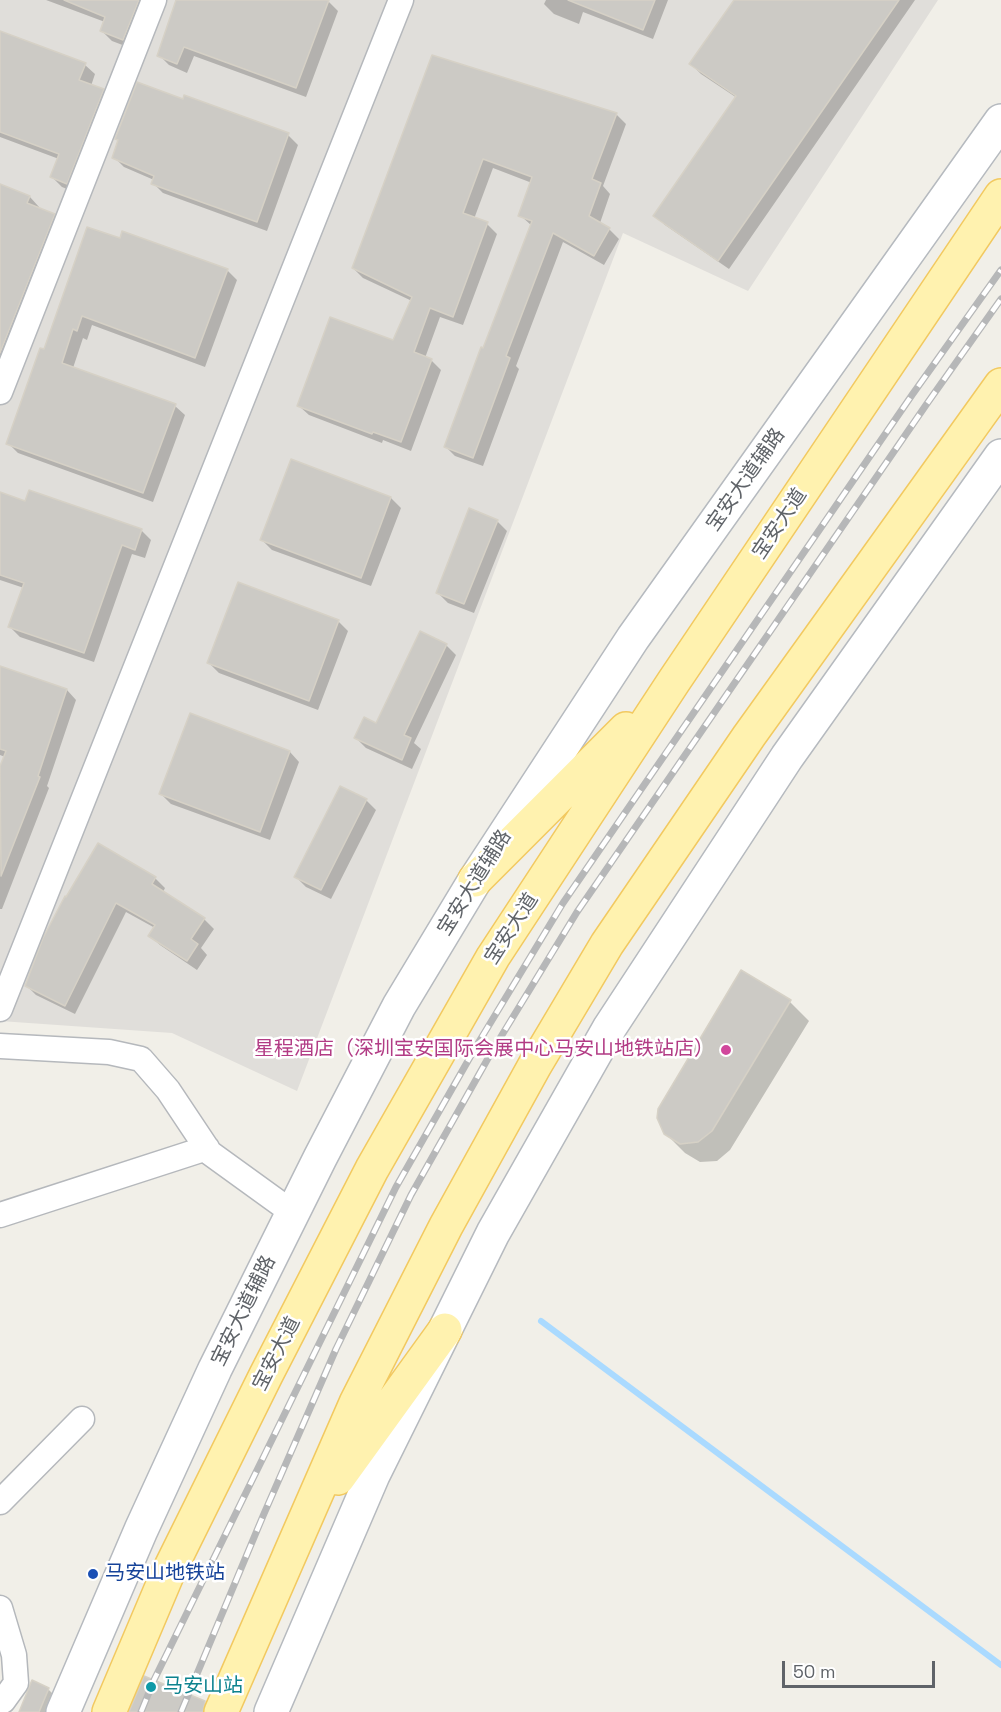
<!DOCTYPE html>
<html>
<head>
<meta charset="utf-8">
<style>
	body { margin:0 }
	#map { position:relative; width:1001px; height:1712px; overflow:hidden; background:#f1efe8; font-family:"Space Grotesk",sans-serif }
	canvas { display:block }
	.scale { position:absolute; left:782px; top:1661px; width:153px; height:27px; box-sizing:border-box; border:3px solid #5f6368; border-top:0; padding-left:8px; font-size:18px; line-height:21px; white-space:nowrap; color:#5f6368; -webkit-text-stroke:4px #fff; paint-order:stroke }
</style>
</head>
<body>
<div id="map">
<canvas width="1001" height="1712"></canvas>
<div class="scale">50 m</div>
</div>
<script>
const ctx = document.querySelector('canvas').getContext('2d');
ctx.lineJoin = 'round';
function paint(path, color) { ctx.fillStyle = color; ctx.fill(path, 'evenodd'); }
function trace(path, color, width, dash) { ctx.strokeStyle = color; ctx.lineWidth = width; ctx.lineCap = dash ? 'butt' : 'round'; ctx.setLineDash(dash || []); ctx.stroke(path); }
function drawText(font, color, halo, rows, align = 'center') {
  ctx.font = font + ' "Space Grotesk","Noto Sans SC",sans-serif'; ctx.lineWidth = 5; ctx.setLineDash([]); ctx.textBaseline = 'middle'; ctx.strokeStyle = halo; ctx.fillStyle = color; for (const [text, x, y, turn = 0] of rows) {
    ctx.save(); ctx.translate(x, y); ctx.rotate((+turn || 0) * Math.PI / 180); ctx.textAlign = isNaN(turn) ? turn : align; if (halo) ctx.strokeText(text, 0, 0); ctx.fillText(text, 0, 0); ctx.restore();
  }
}
const industrial = new Path2D(`
	M0,0H938L748,291L623,233L297,1091L172,1033L0,1021Z`);
const shadow = new Path2D(`
	M46,0H152L133,49L112,41L102,31L105,22Z
	M178,0L328,1L338,11L306,97L194,56L187,73L169,65L159,55Z
	M546,0H668L653,39L583,12L579,24L554,14L544,4Z
	M735,0H915L729,269L665,225L655,216L737,98L701,74L691,64Z
	M0,32L85,65L95,74L91,86L103,91L113,100L77,193L62,187L52,177L59,159L0,137Z
	M433,57L616,114L626,124L603,186L610,194L600,223L609,229L619,239L604,265L563,242L516,366L519,369L483,466L455,456L445,446L532,226L520,215L532,183L493,168L474,219L487,224L497,234L463,325L440,317L425,358L431,360L441,370L411,451L383,440L382,443L309,415L299,406L394,342L412,301L363,278L353,268Z
	M288,135L298,145L267,231L163,193L153,183L154,180L124,167L114,157Z
	M0,186L30,197L39,207V209L54,215L64,225L0,387Z
	M88,229L227,270L237,280L205,367L92,325L87,340L83,338L73,368L175,406L185,415L153,502L18,453L8,443L45,351Z
	M0,494L26,503L141,530L151,540L145,558L132,554L94,662L20,637L10,627L24,588L0,580Z
	M391,498L401,508L371,586L272,550L262,540Z
	M497,521L507,531L474,613L448,603L438,593Z
	M338,621L348,631L318,710L219,673L209,663Z
	M446,645L456,655L414,743L421,749L412,769L366,748L356,738L377,725Z
	M0,668L67,690L76,700L47,786L49,788L2,909H0V770L5,757L0,755Z
	M290,752L299,762L270,840L171,804L161,794Z
	M366,800L376,810L331,899L306,887L296,877Z
	M155,878L165,888L163,892L204,919L214,929L201,948L207,955L197,970L160,945L150,936L155,928L126,912L75,1014L36,995L26,985L45,939Z
	M742,972L790,1002L809,1021L730,1150L717,1161L700,1162L685,1153L666,1134Z
	M48,1689L61,1702L57,1712H21Z`);
const stream = new Path2D(`
	M541,1321L1001,1665`);
const building = new Path2D(`
	M64,0H139L123,40L100,31L105,17Z
	M176,0H329L296,88L184,47L177,64L157,56Z
	M568,0H655L643,30Z
	M734,0H899L718,261L653,216L736,96L689,64Z
	M0,31L86,63L79,80L104,89L67,184L50,177L59,154L0,132Z
	M432,55L617,113L592,179L601,183L589,216L610,228L594,256L553,233L506,356L510,358L473,458L444,447L481,347L483,348L532,221L518,216L532,177L483,159L463,213L488,222L453,317L430,308L414,352L432,359L401,442L373,432L372,434L297,406L330,317L393,340L412,297L352,268Z
	M137,82L183,99L184,95L289,133L257,222L151,184L154,176L112,158L118,140L115,139Z
	M0,184L30,196L27,203L55,214L0,353Z
	M87,227L120,238L122,231L228,269L195,358L82,316L77,331L73,329L62,363L176,404L143,493L6,444L40,348L44,349Z
	M291,459L391,497L361,578L260,540Z
	M29,490L142,529L135,550L122,545L84,653L8,627L24,583L0,575V492L25,501Z
	M469,508L498,520L464,604L436,593Z
	M238,582L339,620L309,701L207,663Z
	M420,631L447,644L404,735L411,738L402,760L354,738L364,717L376,723Z
	M0,666L67,689L38,776L40,777L1,876L0,766L6,751L0,749Z
	M190,713L290,751L260,832L159,794Z
	M340,786L367,799L321,890L294,877Z
	M98,843L156,877L152,884L205,918L191,939L198,944L187,961L148,936L155,925L116,903L65,1006L25,986L43,938L65,896L66,897Z
	M741,970L791,1000L712,1131L698,1142L680,1144L664,1134L657,1118L658,1109Z
	M144,1676L205,1701L203,1712H129Z
	M32,1680L49,1688L39,1712H19Z`);
const street = new Path2D(`
	M0,392L154,0
	M0,1009L401,0
	M0,1046L109,1052L141,1059L168,1090L210,1153L293,1213
	M0,1215L207,1148
	M0,1502L82,1419
	M0,1608L14,1655L16,1683L3,1701L0,1702`);
const secondary = new Path2D(`
	M63,1712L141,1530L215,1369L320,1158L399,1006L475,880L633,638L1001,121
	M271,1712L373,1475L493,1233L610,1027L787,757L1001,456`);
const primary = new Path2D(`
	M475,880L626,729
	M338,1478L445,1330
	M109,1712L167,1575L266,1375L372,1169L493,957L674,681L1001,196
	M221,1712L356,1403L446,1226L535,1065L607,944L749,736L1001,385`);
const rail = new Path2D(`
	M141,1712L154,1680L396,1187L477,1045L563,903L912,395L1001,270
	M181,1712L263,1516L336,1349L411,1195L491,1053L577,912L926,405L1001,299`);
const markers = [
	[726,1050,6,"#d1479c"],
	[93,1574,6,"#1a4fb4"],
	[151,1687,6,"#0f9aa8"]
];
const streetNames = [
	["宝安大道辅路",746,480,-55],
	["宝安大道",780,524,-56],
	["宝安大道辅路",475,883,-58],
	["宝安大道",512,929,-57],
	["宝安大道辅路",244,1311,-64],
	["宝安大道",277,1354,-63]
];
const hotelNames = [
	["星程酒店（深圳宝安国际会展中心马安山地铁站店）",714,1050]
];
const transitNames = [
	["马安山地铁站",105,1574]
];
const cultureNames = [
	["马安山站",163,1687]
];
paint(industrial, '#e0deda');
paint(shadow, '#0003');
trace(stream, '#aadaff', 6);
paint(building, '#cccac5');
trace(building, '#d6d1c6', 1.5);
trace(street, '#b5b8bc', 27);
trace(secondary, '#b6babf', 36);
trace(primary, '#f2c960', 36);
trace(street, '#fff', 24);
trace(secondary, '#fff', 33);
trace(primary, '#fff2af', 33);
trace(rail, '#b6b7b8', 7);
trace(rail, '#fff', 4.5, [14]);
for (const [x, y, r, color] of markers) { const dot = new Path2D(); dot.arc(x, y, r, 0, 2 * Math.PI); ctx.fillStyle = color; ctx.fill(dot); trace(dot, '#fff', 2); }
drawText('20px', '#5f6368', '#fff', streetNames);
drawText('20px', '#b23c85', '#fff', hotelNames, 'right');
drawText('20px', '#164399', '#fff', transitNames, 'left');
drawText('20px', '#0d838f', '#fff', cultureNames, 'left');
</script>
</body>
</html>
